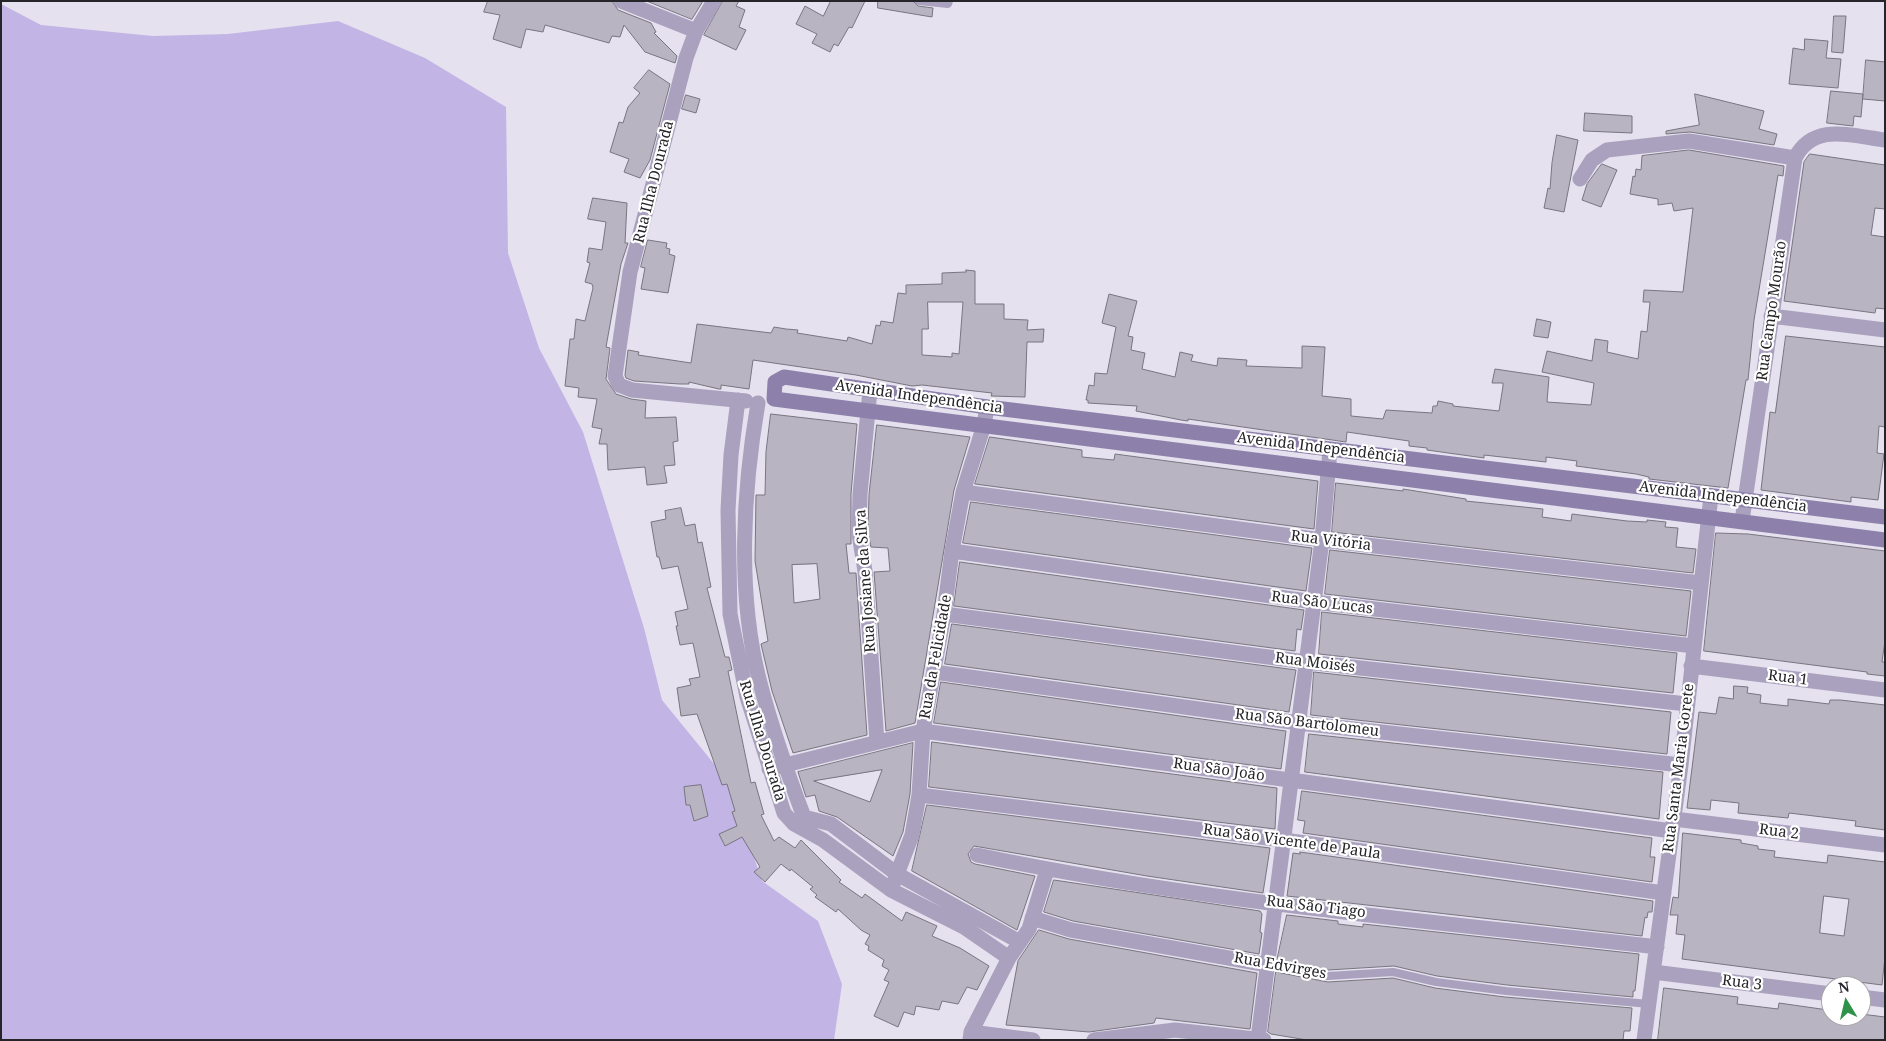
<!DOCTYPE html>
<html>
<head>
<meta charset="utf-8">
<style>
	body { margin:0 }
	#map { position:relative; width:1886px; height:1041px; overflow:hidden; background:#e5e1ee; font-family:"Noto Serif",serif }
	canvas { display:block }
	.frame { position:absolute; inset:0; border:2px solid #252429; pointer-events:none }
	.north { position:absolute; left:1821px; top:976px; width:50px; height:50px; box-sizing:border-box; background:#fff; border:1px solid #a8a7a9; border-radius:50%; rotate:351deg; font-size:14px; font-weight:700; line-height:20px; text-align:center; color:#252429 }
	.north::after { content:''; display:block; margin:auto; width:18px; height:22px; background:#2e9349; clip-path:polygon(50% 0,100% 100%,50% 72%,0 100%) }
</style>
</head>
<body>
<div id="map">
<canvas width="1886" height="1041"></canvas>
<div class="frame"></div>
<div class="north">N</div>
</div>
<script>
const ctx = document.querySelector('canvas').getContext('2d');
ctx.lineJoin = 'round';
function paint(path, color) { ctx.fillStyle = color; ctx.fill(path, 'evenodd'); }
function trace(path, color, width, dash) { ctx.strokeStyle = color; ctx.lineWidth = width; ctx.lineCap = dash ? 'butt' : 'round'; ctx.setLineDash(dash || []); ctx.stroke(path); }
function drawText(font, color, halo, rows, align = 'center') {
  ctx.font = font + ' "Noto Serif",serif'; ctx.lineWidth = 4.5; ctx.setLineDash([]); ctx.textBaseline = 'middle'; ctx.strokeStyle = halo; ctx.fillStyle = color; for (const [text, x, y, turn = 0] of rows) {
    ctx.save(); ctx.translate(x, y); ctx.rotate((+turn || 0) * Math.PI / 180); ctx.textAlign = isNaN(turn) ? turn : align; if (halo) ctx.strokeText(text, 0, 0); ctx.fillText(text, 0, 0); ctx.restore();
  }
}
const green = new Path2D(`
	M1,4L41,25L153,36L228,34L338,21L425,58L506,107L508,253L539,348L583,432L644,628L662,700L728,781L762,881L818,921L842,984L834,1040H1Z`);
const building = new Path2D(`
	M488,1H612L618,10L651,23L656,32L654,33L677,56L675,63L645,52L624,25L620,37L612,36L609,43L545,25L543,32L526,29L521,48L493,39L500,15L484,12Z
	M647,1H703L692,19Z
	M723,1H739L736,6L745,10L739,27L746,30L736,50L704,35Z
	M831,1H865L852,28L849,27L838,46L834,44L830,52L812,43L817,34L796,24L805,6L823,16Z
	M878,1H913L918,6L933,8L932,17L878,8Z
	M1834,16H1846L1843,53L1832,52Z
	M1805,39L1828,41L1826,58L1841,59L1838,88L1789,84L1793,48L1804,50Z
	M1866,60L1885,62V101L1863,99Z
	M649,70L670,84L650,160L640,178L624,172L629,159L610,152L619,122L623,123L628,107L640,93L634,88Z
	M1831,91L1863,94L1861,117L1854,116L1853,126L1827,123Z
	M1695,94L1764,111L1759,129L1777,134L1774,145L1690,132L1666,134V131L1699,125Z
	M686,95L700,99L696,113L682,109Z
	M1585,113L1632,116V133L1584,131Z
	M1557,135L1578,140L1564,212L1544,208L1548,188L1550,189L1552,163Z
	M1689,150L1784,166L1783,176L1778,175L1754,320L1748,380H1746L1728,488L1649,479V477L1636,474L1576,466L1577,461L1546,457V462L1484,455V458L1427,450V448L1409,446V441L1347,432L1346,442L1188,419V421L1181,420L1136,411L1137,406L1088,403V400H1086L1089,385L1094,386L1095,373L1107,374L1116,327L1102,323L1109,294L1137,301L1128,336L1133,337L1131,350L1145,353L1142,369L1175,377L1180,352L1193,355L1191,361L1217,366L1218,358L1247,360L1246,366L1302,368V346L1325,347L1322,396L1351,399V416L1383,419L1386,410L1432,413L1433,406H1437L1438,401L1453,404V406L1499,411L1503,386V383H1492L1495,369L1549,377L1547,402L1591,405L1594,383L1542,372L1547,351L1592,361L1595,339L1608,341L1607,352L1638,359L1641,331L1647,332L1650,302H1643L1644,290L1683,292L1693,208L1674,211L1672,203L1658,205V199L1630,194L1633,176L1635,177L1636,169L1641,170L1642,156Z
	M1810,154L1885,165V209L1875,208L1871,235L1885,237V309L1876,308L1875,313L1784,301L1804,162Z
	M1602,164L1617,170L1601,207L1582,200L1587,184Z
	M593,198L627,203L625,243H628L621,264L606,347L610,348L606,379L616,394L631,399L646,401L645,418L676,417L678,441L673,442L675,465L664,466L667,483L647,485L645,467L608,470L607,444H599L602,429L592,427L597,399L578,397L579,388L565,386L570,339H574L576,319L585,321L593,288L592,284L585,282L590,263L587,262L589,248L602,250L606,222L588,219Z
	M648,240L667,243L666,248L670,249L669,254L675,256L668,293L641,289L645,268L641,267Z
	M966,270L975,271V304H1004V319L1028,320L1027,330L1044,329L1043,342H1027L1025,397L991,396L992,393L922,385L912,386L856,375L753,360L749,389L721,385V389H719L689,382V384H680L634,381L626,378L625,375L628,350L639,352L638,355L691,363L697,324L771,333L774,327L786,329L798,330L797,333L847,341L848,337L872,344L876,325L880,326L881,321L893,323L898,293L906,294V285L942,284V273L966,272ZM928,302H963L959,354L952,353V357L922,355V329H928Z
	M1537,319L1551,322L1548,338L1534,336Z
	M1786,336L1885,347V427L1879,426L1877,453L1884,454L1878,500L1851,497V502L1761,490L1770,412L1775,413Z
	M771,414L857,424L851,494V544H846L849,573H856L867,735L793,753L772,691L761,644L768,641L755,561L756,495H765L766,452ZM817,564L820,599L794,603L792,565Z
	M877,425L970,437L954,490L915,723L886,731L874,572L890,571L888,548L871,547L868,533L869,495Z
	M990,437L1082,450V457L1114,460L1115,454L1318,481L1314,529L975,484Z
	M1336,483L1403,491V489L1466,499V501L1543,509L1542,517L1571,521L1572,514L1627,521L1647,522V520L1666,522L1665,527L1678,528L1676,547L1696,549L1693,573L1332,532Z
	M971,502L1312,548L1306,591L963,543Z
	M681,508L685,526L695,524L698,543L702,542L711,587L707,588L725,657H729L732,670L728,671L751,783L755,782L764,814L761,815L774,841L779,837L795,848L801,840L841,880L839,882L862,898L865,894L902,921L906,912L937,926L932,936L960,948L989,966L977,990L967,987L958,1004L942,1001L939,1010L916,1006L914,1015L904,1012L898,1027L874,1016L889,982L884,980L889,970L882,966L884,960L868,950L869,946L865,944L870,935L861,930L838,909L836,912L815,897L817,895L810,889L813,887L791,869L790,871L781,864L765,882L754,872L760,867L742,837L725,846L719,834L737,826L732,812L735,811L727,784L722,785L697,714L681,716L677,688L691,685L689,679L700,677L693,643L680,645L676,626H678L675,612L688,609L678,566L662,569L659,557H657L651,522L666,519L665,511Z
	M1716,533L1748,534L1885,551V641L1882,662H1885V676L1867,674V672L1704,651Z
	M1330,550L1691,591L1686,636L1325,594Z
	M960,562L1304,610L1301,630L1297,629L1295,651L954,606Z
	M1322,612L1677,653L1673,693L1319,654Z
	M952,624L1296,670L1289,712L945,664Z
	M1314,672L1671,712L1667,754L1311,715Z
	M941,682L1286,731L1281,769L934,723Z
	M1734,686L1748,687L1747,693L1761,695L1760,703L1788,706V699L1829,704L1830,700H1840L1885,705V830L1855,826L1856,821L1789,813L1788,818L1738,813L1739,803L1711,800L1710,810L1687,808L1699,712L1716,714L1719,697L1733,699Z
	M1309,734L1663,772L1659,819L1305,772Z
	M932,742L1277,788L1275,829L929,787Z
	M913,743L910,794L903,832L893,856L837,817L819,811L815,795L806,797L798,772ZM882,770L870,802L814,781Z
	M701,785L708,816L694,821L690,805H686L684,787Z
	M1302,791L1652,838L1650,857H1655L1652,882L1303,833L1305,821L1298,820Z
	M927,805L1270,848L1263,893L1147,876L974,846L968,854L971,862L975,864L1035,876L1017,930L912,871Z
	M1683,833L1741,840V843L1758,846V849L1775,851L1774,857L1827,863L1828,855L1885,862V957L1882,985L1682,959L1685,935L1676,934L1678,915H1670L1673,897L1678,898ZM1824,896L1849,899L1844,936L1820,933Z
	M1300,852L1653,901L1652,912H1648L1647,918L1645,917L1642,936L1287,896L1293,853L1300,854Z
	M1054,880L1260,911L1262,914L1260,932L1262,933L1259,954L1073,921L1044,912Z
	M1287,915L1338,921V924L1363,927V924L1639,954L1635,991H1633V997L1507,985L1437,976L1394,966L1328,970L1277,961Z
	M1039,930L1069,939L1257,973L1250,1029L1156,1018L1154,1023L1089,1032L1006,1025L1018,961Z
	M1276,972L1328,982L1393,978L1435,988L1505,997L1632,1008L1630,1031H1624L1623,1040H1307L1271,1034L1268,1032Z
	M1664,988L1738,997L1737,1004L1778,1009L1779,1003L1828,1010L1831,1016H1861V1014L1885,1017V1040H1658Z`);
const lane = new Path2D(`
	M919,1L948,4L949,1
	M1268,965L1328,976L1393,972L1436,982L1506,991L1649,1004`);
const street = new Path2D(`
	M621,1L696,31
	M714,1L696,31L686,58L630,272L615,376L619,385L632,390L746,401
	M1580,179L1592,160L1607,150L1689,141L1795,158
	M1771,316L1885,330
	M870,390L860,494L859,534L865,571L877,742
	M738,400L731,455L728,510L730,614L747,697L784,813L794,824L823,840L891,890L964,927L1009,958
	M758,403C743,490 737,592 759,679C771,726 787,772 804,817L831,824L897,874L1020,942
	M963,492L1322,540L1701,583
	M1742,521L1795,158C1814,122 1851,136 1885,140
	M952,551L1314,602L1694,646
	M944,614L1306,662L1687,704
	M1691,666L1885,690
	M934,672L1299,723L1681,765
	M769,769L923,731L1672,831
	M919,795L1284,840L1664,893
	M1674,819L1885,845
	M977,855C1201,902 1430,921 1657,947
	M894,882L912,835L919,795L923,731L944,614L952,551L963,492L984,425L987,407
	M1032,918L1071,930L1268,965
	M1653,972L1831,994
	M1861,997L1885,1000
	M971,1032L1033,1040
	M1258,1039L1322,540L1330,450
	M970,1040L971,1032L1009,958L1029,929L1047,870
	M1094,1040L1175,1030L1264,1040
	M1644,1040L1681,765L1711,496`);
const secondary = new Path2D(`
	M1885,517L987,407L784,377L775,382L774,399L1885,540`);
const streetNames = [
	["Rua Ilha Dourada",654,182,-76],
	["Rua Campo Mourão",1772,311,-82],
	["Avenida Independência",919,397,8],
	["Avenida Independência",1321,448,7],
	["Avenida Independência",1723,497,7],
	["Rua Vitória",1331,541,7],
	["Rua Josiane da Silva",866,581,-94],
	["Rua São Lucas",1322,603,7],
	["Rua da Felicidade",936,657,-80],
	["Rua Moisés",1315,663,7],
	["Rua 1",1788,678,7],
	["Rua São Bartolomeu",1307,723,7],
	["Rua Ilha Dourada",762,741,73],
	["Rua Santa Maria Gorete",1679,768,-83],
	["Rua São João",1219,770,8],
	["Rua 2",1779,832,7],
	["Rua São Vicente de Paula",1292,842,8],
	["Rua São Tiago",1316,907,7],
	["Rua Edvirges",1280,966,10],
	["Rua 3",1742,983,7]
];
paint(green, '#c3b4e6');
paint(building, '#b8b4c1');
trace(building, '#787580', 1);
trace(lane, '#a9a1be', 8);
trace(street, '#a9a1be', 15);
trace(secondary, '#8d81ab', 15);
drawText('15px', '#252429', '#fff', streetNames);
</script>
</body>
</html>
